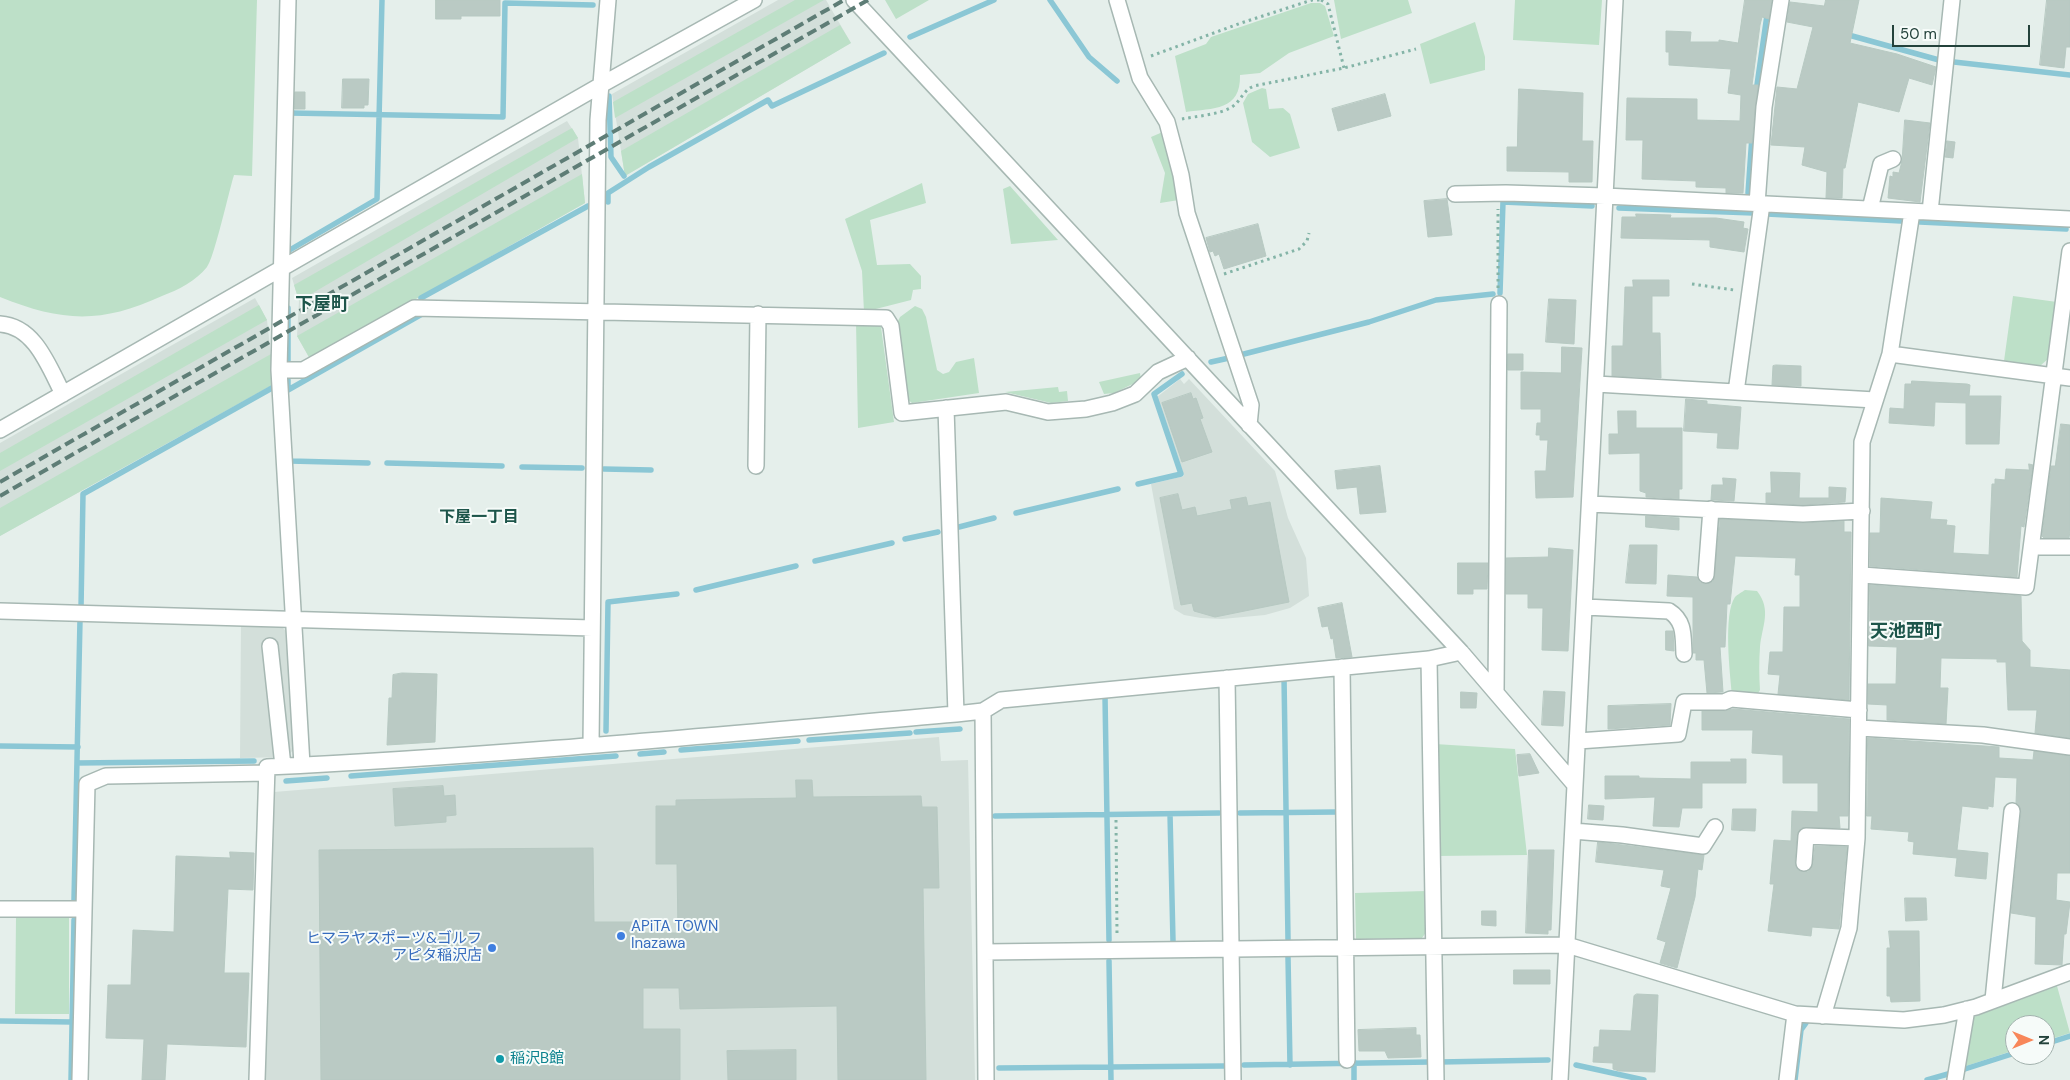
<!DOCTYPE html>
<html>
<head>
<meta charset="utf-8">
<style>
	body { margin:0 }
	#map { position:relative; width:2070px; height:1080px; overflow:hidden; background:#e5efeb; font-family:"DM Sans",sans-serif }
	canvas { display:block }
	.north { position:absolute; left:2005px; top:1015px; width:50px; height:50px; box-sizing:border-box; background:#f6fbf9; border:1px solid #a2b1ad; border-radius:50%; rotate:90deg; font-size:14px; font-weight:700; line-height:20px; text-align:center; color:#23423b }
	.north::after { content:''; display:block; margin:auto; width:18px; height:22px; background:#f8875a; clip-path:polygon(50% 0,100% 100%,50% 72%,0 100%) }
	.scale { position:absolute; left:1892px; top:25px; width:138px; height:22px; box-sizing:border-box; border:2px solid #23423b; border-top:0; padding-left:6px; font-size:15px; line-height:18px; white-space:nowrap; color:#23423b; -webkit-text-stroke:4px #f6fbf9; paint-order:stroke }
</style>
</head>
<body>
<div id="map">
<canvas width="2070" height="1080"></canvas>
<div class="north">N</div>
<div class="scale">50 m</div>
</div>
<script>
const ctx = document.querySelector('canvas').getContext('2d');
ctx.lineJoin = 'round';
function paint(path, color) { ctx.fillStyle = color; ctx.fill(path, 'evenodd'); }
function trace(path, color, width, dash) { ctx.strokeStyle = color; ctx.lineWidth = width; ctx.lineCap = dash ? 'butt' : 'round'; ctx.setLineDash(dash || []); ctx.stroke(path); }
function drawText(font, color, halo, rows, align = 'center') {
  ctx.font = font + ' "DM Sans","Noto Sans JP",sans-serif'; ctx.lineWidth = 4; ctx.setLineDash([]); ctx.textBaseline = 'middle'; ctx.strokeStyle = halo; ctx.fillStyle = color; for (const [text, x, y, turn = 0] of rows) {
    ctx.save(); ctx.translate(x, y); ctx.rotate((+turn || 0) * Math.PI / 180); ctx.textAlign = isNaN(turn) ? turn : align; if (halo) ctx.strokeText(text, 0, 0); ctx.fillText(text, 0, 0); ctx.restore();
  }
}
const built = new Path2D(`
	M778,0H826L851,43L625,176L612,94Z
	M567,121L578,138L585,203L310,359L297,336L299,301L292,278Z
	M255,298L267,320L274,384L0,536V443Z
	M1180,379L1184,384L1189,379L1275,471L1288,518L1306,558L1309,596L1290,608L1265,615L1222,619L1201,618L1184,615L1174,609L1151,484L1184,476L1157,397Z
	M241,624L280,625L286,631L294,749L287,757L240,758Z
	M939,737L941,761L968,760L975,1080H265L274,792Z`);
const green = new Path2D(`
	M0,0H257L252,176L234,175C229,191 214,259 207,267C196,281 178,290 162,296C101,324 62,322 0,297Z
	M795,0H824L615,118L613,102Z
	M885,0H929L896,19Z
	M1334,0H1408L1412,13L1341,39Z
	M1515,0H1602L1599,45L1513,40Z
	M1311,3H1320L1325,6L1334,36L1289,53L1260,73L1240,75C1241,111 1213,108 1186,112L1175,56L1206,44L1211,37Z
	M1475,22L1485,57V70L1430,84L1420,44Z
	M840,25L851,43L625,176L621,151Z
	M1262,88L1266,89L1269,109L1283,108L1290,114L1300,148L1270,157L1252,142L1243,103L1248,94Z
	M572,128L578,138L299,301L294,285Z
	M1165,131L1179,200L1160,203L1165,173L1151,137Z
	M582,174L585,203L310,359L297,336Z
	M922,183L926,203L870,220L877,265L910,264L921,276V289L913,290L911,300L864,312L862,271L845,219Z
	M1010,186L1058,240L1011,244L1003,189Z
	M2013,296L2057,302L2049,358L2040,366L2004,361Z
	M259,305L267,320L0,471V453Z
	M915,306L922,309L926,317L937,370L943,374L949,372L956,362L974,358L979,393L912,403L907,399L897,323L900,317Z
	M856,322H876L881,327L894,422L858,428Z
	M271,354L274,384L0,536V508Z
	M1140,373L1141,380L1114,393L1104,394L1099,382Z
	M1058,387L1059,392L1067,391L1068,401L1051,403L1005,392Z
	M1745,590L1757,591C1772,610 1762,626 1760,647C1759,661 1759,675 1760,690L1757,695H1732C1730,674 1723,614 1735,597C1737,595 1742,592 1745,590Z
	M1435,744L1515,749L1527,855L1436,856Z
	M1426,891L1427,931L1422,938L1356,939L1355,893Z
	M16,918H69V1014H15Z
	M2057,986L2070,1033L2045,1041V1025H2015V1050L1963,1067L1971,1018Z`);
const stream = new Path2D(`
	M1050,0L1089,57L1117,81
	M1845,34L1939,60
	M910,37L994,0
	M1954,62L2070,75
	M1756,92L1767,15
	M609,96L611,157L624,176
	M290,113L503,117L505,3L593,5
	M1748,193L1752,136
	M608,202V193L649,167L768,100L772,106L884,53
	M1619,208L1753,213
	M1767,214L1901,221
	M1920,222L2066,229
	M288,254V251L377,199L382,0
	M1500,293L1503,202L1592,206
	M421,298L588,206
	M288,308V364
	M1240,355L1369,322L1436,300L1493,294
	M1211,362L1229,358
	M288,380V390L422,314
	M290,456V461L368,463
	M387,463L502,466
	M522,467L582,468
	M604,469L651,470
	M1138,484L1181,474L1154,394L1182,374
	M1016,513L1118,489
	M959,527L994,518
	M905,539L938,532
	M815,561L892,543
	M696,590L796,566
	M81,608L83,494L272,388
	M1284,677L1288,939
	M1105,696L1109,940
	M606,731L608,602L677,594
	M916,732L960,729
	M809,740L910,733
	M0,746L78,747
	M681,750L798,741
	M640,754L664,752
	M77,763L254,761
	M351,776L616,756
	M286,781L327,778
	M1240,813L1336,812
	M1170,814L1173,941
	M995,816L1219,813
	M74,900L80,620
	M1288,957L1290,1065
	M1109,961L1111,1080
	M0,1021L72,1022
	M2045,1044L2070,1036
	M1354,1062V1080
	M1440,1062L1548,1060
	M1244,1065L1429,1062
	M1576,1065L1644,1080
	M999,1068L1224,1066
	M1965,1069L2015,1053
	M71,1080L74,920
	M1795,1080L1801,1030L1806,1023
	M1927,1080L1948,1074`);
const building = new Path2D(`
	M436,0H500V16H461V19H436Z
	M1745,0H1772L1769,19L1762,17L1760,25L1752,85H1758L1752,143H1746L1743,193H1726V188L1696,187V181L1642,179L1643,140H1626L1627,98L1697,99V120L1740,121L1741,95L1728,93L1731,69L1669,65V52H1666V31L1691,32L1690,42H1719V40L1738,43Z
	M1826,0H1859L1850,43L1897,54L1936,67L1932,85L1909,78L1899,112L1858,102L1845,168H1843L1842,198H1826L1827,172L1802,165L1805,147L1771,145L1777,87L1797,89L1813,27L1787,22L1790,2L1824,6Z
	M2047,0H2070V47H2066L2064,68L2040,65Z
	M343,79H369L368,105H364V108H342Z
	M1519,89L1583,93L1582,141H1593L1592,182H1569V172L1507,171V147H1517Z
	M295,92H305V109H295Z
	M1385,94L1391,116L1338,131L1332,109Z
	M1905,120L1930,123L1920,202L1888,198L1890,176L1893,177V172L1899,173L1902,161Z
	M1947,141L1955,142L1953,158L1945,157Z
	M1447,199L1452,235L1428,237L1424,201Z
	M1636,214L1671,215L1670,218H1716L1744,222L1743,228L1748,229L1744,252L1710,247V240L1621,238L1622,217H1636Z
	M1258,224L1266,256L1224,269L1219,254L1215,256L1213,251L1210,252L1206,238Z
	M1633,280H1669V296H1652V333H1660L1661,378L1612,376V346H1623L1625,287H1633Z
	M1549,299L1576,300L1574,344L1546,342Z
	M1562,347L1582,348L1573,497L1536,498L1535,471H1546L1548,440H1540V435H1536L1537,423H1541V409H1521V372L1561,373Z
	M1508,354H1523V370H1508Z
	M1776,365L1801,366V386L1772,385L1773,366Z
	M1912,381L1967,384L1970,385L1969,396H2001L1999,444H1966V403L1935,402L1934,426L1889,423L1890,408L1904,409L1905,384H1911Z
	M1191,393L1193,399L1196,398L1203,418L1200,419L1212,452L1182,462L1162,403Z
	M1686,399L1707,401V404L1741,407L1738,449L1717,448L1718,433L1684,431Z
	M1618,411H1636V428H1682V489H1679V499L1646,497V493L1640,491V453L1609,454V434H1618Z
	M2061,424L2070,425V531L2069,538H2044L2042,536L2051,466H2055Z
	M2029,464L2033,465L2024,527L2021,526L2017,577L1870,566V533H1880L1881,498L1932,502L1930,519L1947,520L1946,525L1955,526L1953,553L1989,555L1992,484H1995V479L2005,480L2006,469L2029,470Z
	M1380,466L1386,512L1360,514L1357,487L1337,489L1335,471Z
	M1771,472L1800,473L1799,498H1829V487L1846,488L1845,502L1803,505L1766,503V493H1771Z
	M1723,478L1736,479L1734,501L1711,500L1712,485H1723Z
	M1178,494L1182,510L1195,507L1197,516L1232,509L1230,500L1246,497L1248,506L1270,502L1289,602L1215,617L1194,611L1192,603L1181,605L1160,498Z
	M1646,516L1679,518V530L1646,527Z
	M1720,519L1803,523L1844,521V532H1851L1849,700L1778,694L1780,675L1768,674L1770,652H1783L1784,607H1800V575H1795L1796,558L1735,556L1730,604H1727L1725,647H1720L1723,692L1707,693L1704,660H1696V653H1693V597L1667,596L1668,575L1697,577L1700,582L1705,584L1713,581Z
	M1630,545H1657L1656,584L1626,583Z
	M1549,548L1573,550L1568,651L1542,650L1543,608H1528V594H1506V558L1548,557Z
	M1458,563H1488L1487,589H1473V594H1458Z
	M1870,585L2021,596L2022,641L2030,650V667L2070,670V738L2035,733L2037,710H2008L2006,662H1997V659L1941,658L1940,688H1948L1946,724L1887,720V705L1868,704V684H1896L1897,647L1869,646Z
	M1342,603L1352,657L1336,658L1333,638L1331,639L1328,626L1322,627L1318,608Z
	M1666,631H1673L1674,651L1666,650Z
	M402,673L437,674L435,742L387,745L389,698H392L393,675Z
	M1544,691L1565,692L1563,726L1542,725Z
	M1461,692L1477,693L1476,708H1461Z
	M1671,704L1670,725L1608,729V706Z
	M1733,709L1849,719L1848,816H1839L1840,828H1801L1797,835L1795,862L1798,870L1808,872L1813,864L1815,846L1847,847L1839,929L1812,927L1811,936L1768,931L1774,884H1770L1774,840L1791,841L1792,811L1818,812V783H1783V755L1752,753L1753,730H1702V711H1724Z
	M1868,738L1999,747V758L2033,760L2034,751L2070,756V873H2057L2056,900L2070,902L2066,934H2064L2062,965L2035,964L2036,917L2011,913L2021,812L2016,803L2017,778L1995,777L1993,807L1988,806V809L1962,806L1957,850L1988,853L1986,879L1955,876L1957,858L1913,854L1914,842L1908,841L1909,832L1871,829L1872,816H1867Z
	M1530,754L1539,773L1519,776L1517,755Z
	M1731,759H1746V783H1702V808H1682L1679,827L1653,826L1655,797L1605,799V776H1639V778L1691,779V762H1731Z
	M796,780H812L813,797L921,796L922,807H937L939,888H923L926,1080H838L837,1006L680,1009L679,988H643V1029H680V1080H321L319,850L593,848L594,922H643V933H678L677,864H656V806H676V800L796,798Z
	M443,786L444,796L455,795L456,815L446,816V822L395,826L393,789Z
	M1589,805L1604,806L1603,820L1588,819Z
	M1733,809H1756L1755,831L1732,830Z
	M1598,842L1704,855L1702,870L1698,869L1695,897L1677,968L1660,963L1666,942L1657,939L1671,888L1661,886L1664,870L1596,862Z
	M1529,850H1554L1551,930H1548V934L1526,933Z
	M230,852L254,853L253,890L228,889L224,973H249L246,1047L167,1044L165,1080H142L144,1039L106,1038L108,985H131L133,930L174,932L176,856L230,858Z
	M1905,898H1926L1927,920L1906,921Z
	M1482,911H1496V926L1482,925Z
	M1889,931H1919L1920,1001L1891,1002L1890,996H1887V948H1890Z
	M1514,970H1550V984H1514Z
	M1637,994L1658,995L1655,1072L1619,1071L1613,1069V1063L1593,1062L1594,1047H1599L1600,1030L1631,1031L1634,996Z
	M1416,1028V1035H1420L1421,1057L1388,1058L1385,1051H1359L1358,1030Z
	M796,1050V1080H728L727,1051Z`);
const path = new Path2D(`
	M1321,0L1328,4L1344,68
	M1151,56L1241,23L1312,0H1321
	M1182,119C1197,116 1218,115 1232,107C1241,101 1243,90 1254,86L1344,68L1416,49
	M1224,274L1299,249L1307,241L1309,233
	M1692,284L1734,290
	M1498,288V209
	M1116,820L1117,934`);
const minor = new Path2D(`
	M288,0L279,370L302,765
	M854,0L1461,652L1575,785
	M1117,0L1140,78L1167,122L1181,175L1187,213L1251,405L1249,425
	M1455,194L1506,193L1605,196L2070,219
	M1757,204L1764,107L1781,0
	M1870,209L1881,164L1893,159
	M1930,212L1952,0
	M0,324C35,326 49,367 63,394
	M1890,354L2070,378
	M279,370H303L414,308L886,318L891,326L902,413L1006,402L1048,412L1086,409L1112,403L1135,394L1158,372L1188,358
	M1596,384L1875,400
	M1736,392L1762,204
	M946,408L956,714
	M0,430L601,85L754,0
	M756,466L758,314
	M1590,504L1803,514L1862,511
	M2032,547H2070
	M1706,575L1711,509
	M1862,575L2026,587L2070,251
	M1585,607L1669,611C1685,621 1683,636 1684,654
	M0,611L592,628
	M270,646L283,766
	M1429,659L1436,1080
	M1342,667L1347,1060
	M1227,678L1233,1080
	M1496,693L1499,304
	M983,711L986,1080
	M1859,728L1983,735L2070,747
	M1578,741L1678,734L1684,702H1724L1731,699L1859,710
	M591,745L598,120L608,0
	M1573,831L1622,835L1703,846L1715,827
	M1804,863L1806,836L1857,838
	M0,909H83
	M985,952L1567,945L1795,1014L1904,1020L1944,1015L1976,1007L2070,972
	M1993,1000L2012,811
	M1823,1016L1849,928L1857,838L1862,442L1890,354L1912,212
	M80,1080L87,784L106,776L267,773
	M257,1080L267,767C497,756 726,734 956,714L983,711L1001,700L1429,659L1461,652
	M1560,1080L1615,0
	M1787,1080L1795,1014
	M1955,1080L1967,1009`);
const rail = new Path2D(`
	M0,482L844,0
	M0,496L868,0`);
const markers = [
	[621,936,5,"#3f7fe0"],
	[492,948,5,"#3f7fe0"],
	[500,1059,5,"#0f9aa8"]
];
const shopNames = [
	["APiTA TOWN",631,927],
	["Inazawa",631,944],
	["ヒマラヤスポーツ&ゴルフ",482,939,"right"],
	["アピタ稲沢店",482,956,"right"]
];
const cultureNames = [
	["稲沢B館",510,1059]
];
const neighbourhoodNames = [
	["下屋一丁目",479,518]
];
const quarterNames = [
	["下屋町",322,305],
	["天池西町",1906,632]
];
paint(built, '#d3dfda');
paint(green, '#bde0c8');
trace(stream, '#8bc7d5', 5.5);
paint(building, '#bacac4');
trace(building, '#b7c9c2', 1);
trace(minor, '#a7b8b3', 18);
trace(path, '#84b4a7', 3, [2.5, 4]);
trace(minor, '#fff', 15);
trace(rail, '#5e7d76', 4, [10, 5]);
for (const [x, y, r, color] of markers) { const dot = new Path2D(); dot.arc(x, y, r, 0, 2 * Math.PI); ctx.fillStyle = color; ctx.fill(dot); trace(dot, '#f6fbf9', 2); }
drawText('15px', '#366cbe', '#f6fbf9', shopNames, 'left');
drawText('15px', '#0d838f', '#f6fbf9', cultureNames, 'left');
drawText('bold 16px', '#1d554a', '#f6fbf9', neighbourhoodNames);
drawText('bold 18px', '#1d554a', '#f6fbf9', quarterNames);
</script>
</body>
</html>
